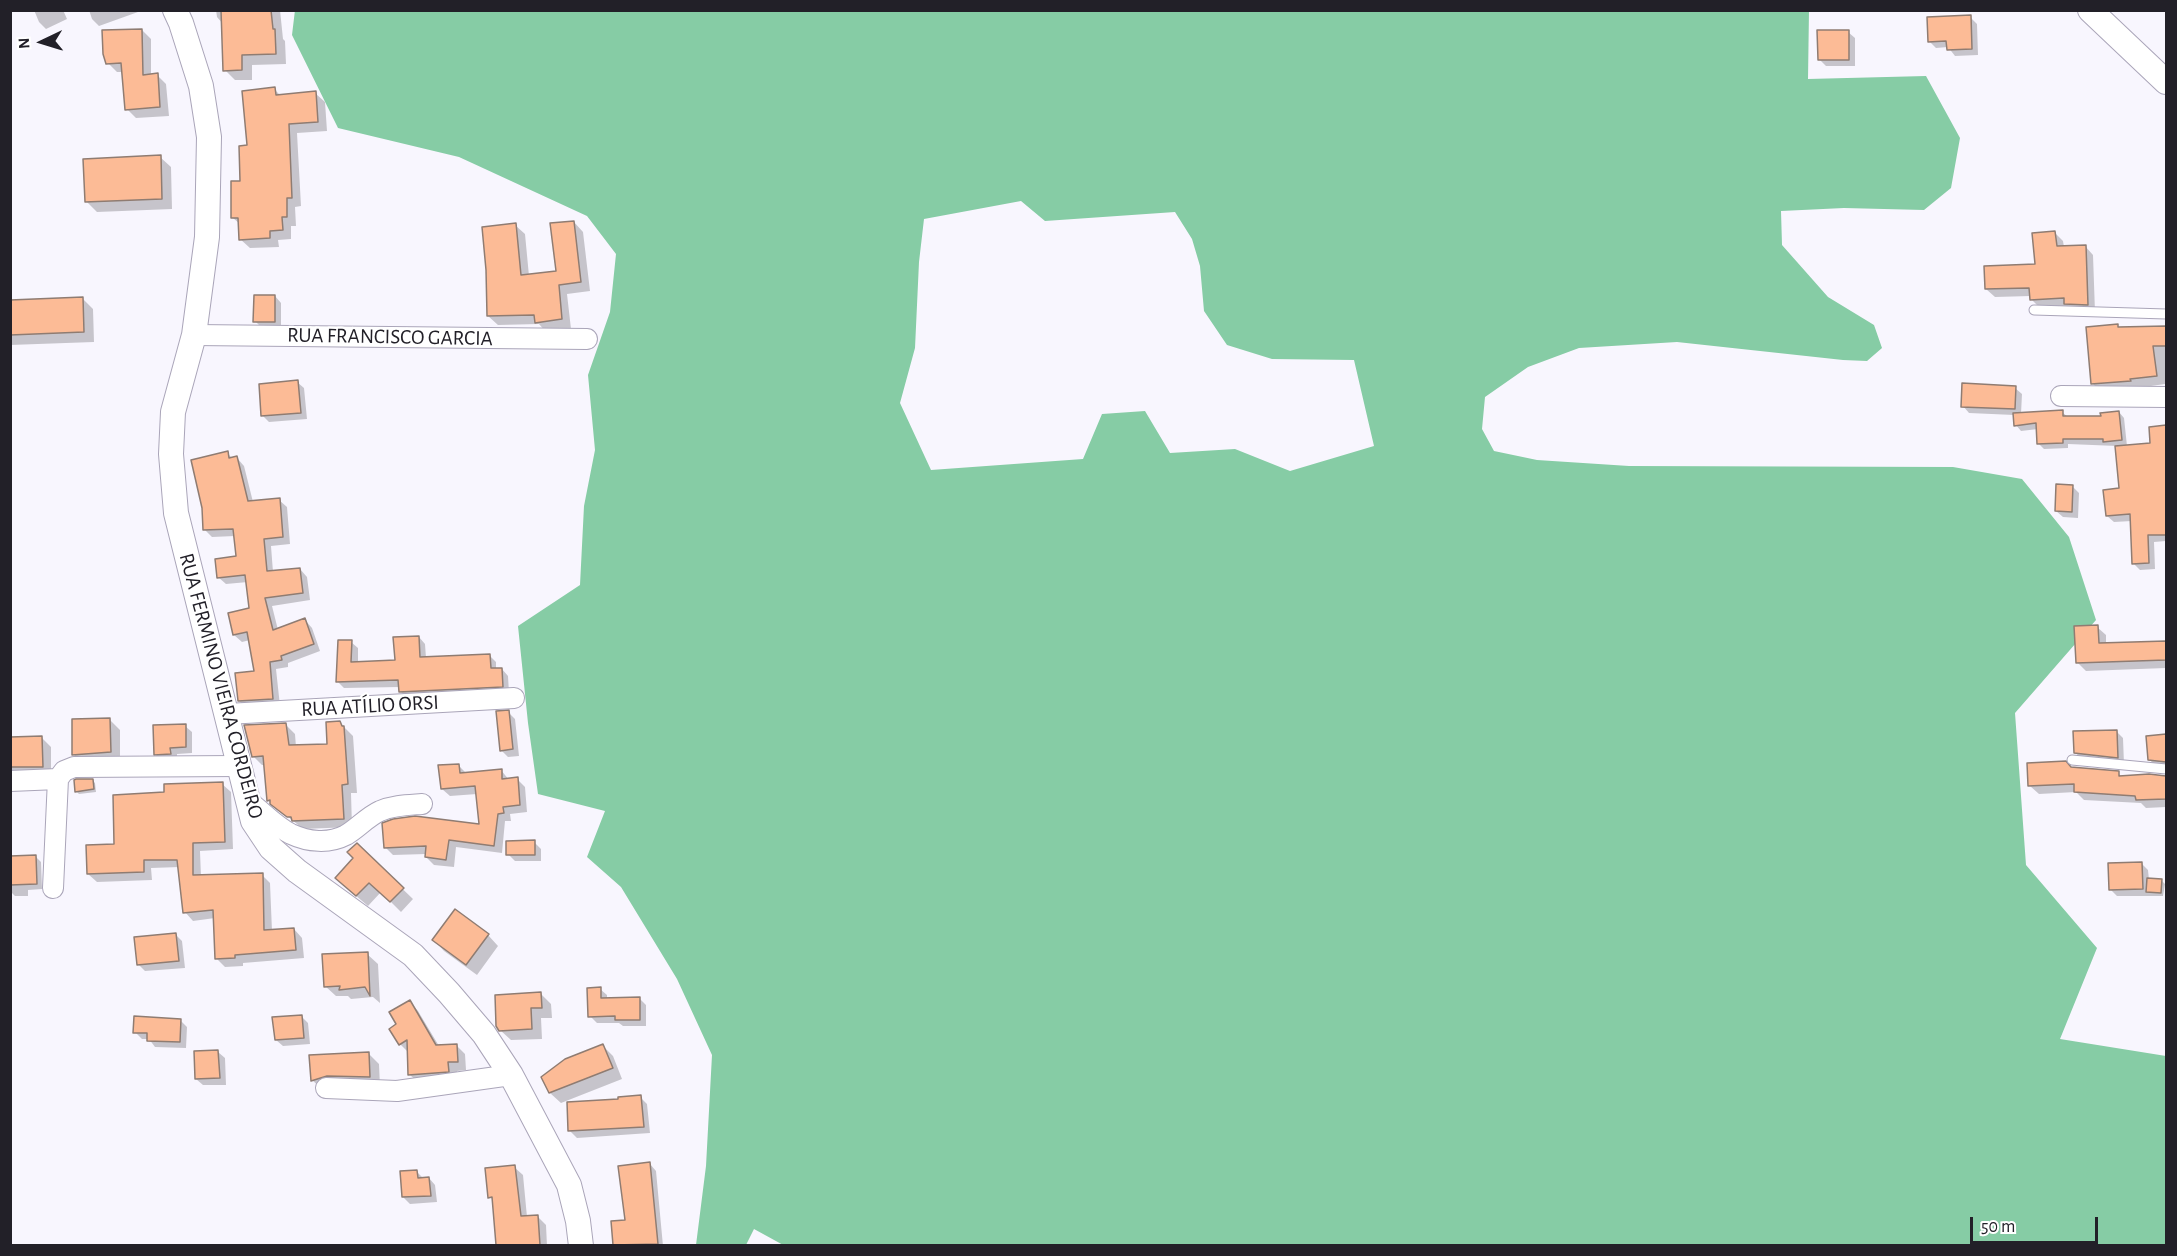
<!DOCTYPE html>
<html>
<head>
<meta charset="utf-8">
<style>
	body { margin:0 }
	#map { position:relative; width:2177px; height:1256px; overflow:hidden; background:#f8f6fe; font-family:"Alegreya Sans",sans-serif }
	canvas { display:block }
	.frame { position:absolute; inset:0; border:12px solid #222028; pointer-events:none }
	.north { position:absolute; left:12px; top:12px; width:60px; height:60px; -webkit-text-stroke:4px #fff; paint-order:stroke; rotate:266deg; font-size:16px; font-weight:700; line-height:24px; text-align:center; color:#222028 }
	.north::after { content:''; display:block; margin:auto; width:21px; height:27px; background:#222028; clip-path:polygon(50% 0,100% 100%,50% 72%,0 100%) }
	.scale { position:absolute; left:1970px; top:1217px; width:128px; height:27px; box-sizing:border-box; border:3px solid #222028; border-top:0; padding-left:8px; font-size:18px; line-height:21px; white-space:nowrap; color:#222028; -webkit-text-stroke:4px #fff; paint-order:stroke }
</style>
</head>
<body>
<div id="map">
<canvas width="2177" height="1256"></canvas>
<div class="frame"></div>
<div class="north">N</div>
<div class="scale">50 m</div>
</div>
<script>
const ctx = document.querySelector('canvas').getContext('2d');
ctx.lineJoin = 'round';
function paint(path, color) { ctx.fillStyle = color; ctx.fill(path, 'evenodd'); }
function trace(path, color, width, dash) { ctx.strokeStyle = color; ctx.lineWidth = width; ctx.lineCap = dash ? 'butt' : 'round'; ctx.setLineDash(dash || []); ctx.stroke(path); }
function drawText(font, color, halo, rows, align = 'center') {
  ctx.font = font + ' "Alegreya Sans",sans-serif'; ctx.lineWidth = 4.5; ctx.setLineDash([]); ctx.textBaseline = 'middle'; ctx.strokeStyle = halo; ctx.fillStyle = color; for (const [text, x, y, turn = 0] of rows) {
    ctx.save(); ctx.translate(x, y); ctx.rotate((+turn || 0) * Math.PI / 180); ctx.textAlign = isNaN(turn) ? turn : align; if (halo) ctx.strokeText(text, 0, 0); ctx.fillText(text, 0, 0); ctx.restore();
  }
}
const forest = new Path2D(`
	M295,10H1809L1808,79L1926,76L1960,138L1951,188L1924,210L1844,208L1781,211L1782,245L1828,297L1874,325L1882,348L1867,361L1843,360L1677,342L1579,348L1528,367L1485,397L1482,429L1494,451L1537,460L1629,466L1953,467L2022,479L2069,537L2096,620L2015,713L2026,865L2097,948L2060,1039L2166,1056V1245L785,1246L754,1229L746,1245H696L706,1166L712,1055L677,979L621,887L587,857L605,811L538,794L528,723L518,626L580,585L584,506L595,450L588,375L610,312L616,254L587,216L459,157L338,128L292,35ZM1021,201L1045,221L1175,212L1192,239L1200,266L1204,311L1227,345L1272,359L1354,360L1374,446L1290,471L1235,449L1170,453L1145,411L1102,414L1083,459L931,470L900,403L915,348L919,262L924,219Z`);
const shadow = new Path2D(`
	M34,10H63L67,19L46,29L39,22Z
	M89,10H137L138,12L99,26L92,19Z
	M216,10H280L283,39L285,41L286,64L252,65V80H235L225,70L223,24L217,17Z
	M1970,17L1977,24L1978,55L1955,56L1948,47L1936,48L1929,41Z
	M142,30L151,39V75H157L166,84L169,116L136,118L127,109L123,72H117L108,63Z
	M1848,32L1855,38V66H1826L1819,59Z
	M274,89L281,96L315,93L325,102L327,131L297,133L301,206L295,207L296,226H291V239L278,240L279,247L250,248L240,239V224L233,218L248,147Z
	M160,157L171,167L172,209L97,212L86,201Z
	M574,222L583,232L590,291L567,294L571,329L546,332L539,324L498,325L488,316L515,225L525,234L529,276L557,273Z
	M2055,233L2063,241L2064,247L2085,246L2093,255L2095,312H2074L2068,306L2039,307L2031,299V296L1995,297L1986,289L2037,266Z
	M275,296L281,303V328H262L255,321Z
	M83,299L93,309L94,342L10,345V301Z
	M2118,326L2120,329L2166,327L2165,384L2102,393L2093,384Z
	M297,382L304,388L307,419L269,422L263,416Z
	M2015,388L2022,394L2021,414L2062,412L2069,418H2102L2119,412L2124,418L2127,446L2152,444L2150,428L2166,427V541L2154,542L2155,569L2140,570L2133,563L2132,521L2114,522L2107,516L2121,490L2117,446L2068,444V448L2044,449L2038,443V429L2021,431L2016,425L2014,415L1969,413L1963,406Z
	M227,453L233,459L237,458L244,466L253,502L279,500L287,507L290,544L271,546L273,572L300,569L307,577L310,600L272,606L278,630L305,620L312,628L320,651L288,663V667L276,669L280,706L247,708L239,701L256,672L250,640L242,642L234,635L251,609L248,582L226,584L218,577L237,558L235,536L212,537L205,530Z
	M2072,486L2079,493L2078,518L2063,517L2056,511Z
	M2097,627L2106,635V644L2166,642V668L2086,671L2077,662Z
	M419,637L425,644L426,658L489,655L496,662V669H502L508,676L509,693L407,698L401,692L400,687L344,688L338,682L351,642L358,648V663L396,662Z
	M508,712L515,719L519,756L508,757L501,750Z
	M109,719L120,730V762L84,765L74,755Z
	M340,723L353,736L357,793H351L352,827L303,829L268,800L265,765H262L253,756L286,725L295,734L296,747L328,745Z
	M185,726L192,732V753L177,754V761H162L155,754Z
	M2116,731L2123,738L2124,764L2082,760L2076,753Z
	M2166,735V770L2158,769L2150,760L2147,738Z
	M10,738H42L51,747V775L10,776Z
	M458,765L466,773L501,770L509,780L517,779L525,787L527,812L510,814L511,821H505L502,853L456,847L454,867L434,865L426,857V854L393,855L385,847L480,825L477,794L450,796L442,789Z
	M2071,768L2118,773L2123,778L2166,776V807L2146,808L2141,803L2084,800L2076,792L2039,794L2030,786Z
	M92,780L95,783L96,792L79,794L76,791Z
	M222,784L231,792L233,849L200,851L201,877L262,875L270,883L272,931L294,929L302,938L304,958L243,963V966L225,967L217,959L215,918L193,921L185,912L180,867L151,868L152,880L97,882L88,874L165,794Z
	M534,842L541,849V861H515L508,854Z
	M357,845L413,899L401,912L381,892L368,906L347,888L355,858Z
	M35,856L41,862L42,889L28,890V896H15L10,891V857Z
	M2142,864L2148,870L2149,880L2162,881L2165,884L2163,896H2117L2111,890Z
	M175,934L182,941L185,968L145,971L138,964Z
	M488,935L498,946L477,975L444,951L434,940Z
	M367,954L378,964L380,1003L373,997L351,999L348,996H336L325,986Z
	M600,989L607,995V999L639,998L646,1005V1026H623L619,1023H597L590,1016Z
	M541,994L551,1004L552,1018H541L542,1039L511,1040L500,1030Z
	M410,1002L418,1011L439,1046L456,1045L465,1054L466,1070L457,1071V1080L419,1083L410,1075L409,1053L400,1044L398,1025Z
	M301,1016L308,1023L310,1044L283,1046L276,1040Z
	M180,1020L187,1027L186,1048L155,1047L149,1039H142L135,1032Z
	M603,1046L613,1056L622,1079L561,1103L550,1093L543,1077Z
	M218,1052L225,1058L226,1085H203L196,1079Z
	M368,1053L379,1064L380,1087L323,1090L312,1080Z
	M640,1097L647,1104L650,1133L577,1138L570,1131L619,1101Z
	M650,1164L656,1171L663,1246H615L613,1222L627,1221Z
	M514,1167L523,1175L527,1217H538L546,1225L547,1246H497L494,1201L490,1197Z
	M417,1172L424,1179L429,1178L435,1185L437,1202L410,1204L403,1197Z`);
const building = new Path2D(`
	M221,10H271L273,29H275L276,54L242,55V70L223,71Z
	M1971,15L1972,49L1947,50L1946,41L1928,42L1927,17Z
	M142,29L143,75L158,73L160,107L125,110L121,63L106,64L103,54L102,30Z
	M1817,30H1849V60H1818Z
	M275,87L276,95L316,91L318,122L289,124L292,198H287V217H282L283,230L270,231V238L239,240L238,218H231V181H240L239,146L247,145L242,91Z
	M161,155L162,199L85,202L83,159Z
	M574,221L581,282L559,285L562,319L535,323L534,315L487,316L486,270L482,227L516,223L521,275L556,271L550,223Z
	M2055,231L2057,246L2086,245L2088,305L2064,304V298L2030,300L2029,288L1985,289L1984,266L2035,264L2032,233Z
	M254,295H275V322H253Z
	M83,297L84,332L10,335V300Z
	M2118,324V327L2166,326V346H2153L2157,376L2130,379L2131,381L2091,384L2086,327Z
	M298,380L301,413L261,416L259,384Z
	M1962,383L2016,386L2015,409L1961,407Z
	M2063,410V416H2101L2100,413L2119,411L2122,440L2103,442V439H2063V443L2037,444L2036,423L2014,426L2013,413Z
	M2166,425V535H2148L2149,563L2132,564L2130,514L2106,516L2103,490L2119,488L2115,446L2150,443L2149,427Z
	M228,451L229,458L237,456L248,501L280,498L283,537L264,539L267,571L300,568L303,593L265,598L273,630L305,618L314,644L281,656L282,660L270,662L273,699L238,701L235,673L254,671L247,632L233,635L228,613L249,608L245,575L217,578L215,559L236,556L233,529L203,530L202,508L191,460Z
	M2056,484L2073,485L2072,512L2055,511Z
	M2098,625L2099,643L2166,641V660L2076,663L2074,626Z
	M419,636L420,657L490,654L491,668H502L503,687L399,692L398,680L336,682L338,640H352L351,662L395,660L393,637Z
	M509,710L513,749L500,751L496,711Z
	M110,718L111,752L72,755V719Z
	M340,721L342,726H344L348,784L342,785L344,819L292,821L291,817H287L270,804V800L267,801L263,756L252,757L244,725L286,723L289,745L327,744L326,722Z
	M186,724V747L170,748L171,754L154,755L153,725Z
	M2117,730L2118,758L2074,753L2073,731Z
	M2166,734V762L2148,760L2146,736Z
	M42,736L43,767H10V737Z
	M2066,761L2071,767L2119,771V776L2149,774L2166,776V799L2136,800L2135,796L2074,792V784L2028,786L2027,763Z
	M459,764L460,773L502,769V779L518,777L520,805L503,807L504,813L498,814L494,846L449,840L446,860L425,857L426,846L384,848L382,823L393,819L415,816L479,824L475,786L441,789L438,765Z
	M76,779H93L94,789L75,792L74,780Z
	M223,782L225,842L193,843V875L263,873L264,930L294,928L296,950L235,955V958L215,959L213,910L183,913L177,860H144V872L87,874L86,845L114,844L113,795L164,792V784Z
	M535,840V855H506V841Z
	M357,843L404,888L390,902L369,883L356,896L335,878L353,858L347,852Z
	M36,855L37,884L10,885V856Z
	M2142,862L2143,889L2109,890L2108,863Z
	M2147,878L2162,879L2161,893L2146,892Z
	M455,909L489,934L466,965L432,940Z
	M176,933L179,961L137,965L134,937Z
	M368,952L370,996L365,987L339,990L340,986L324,987L322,954Z
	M601,987V998L640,997V1020H615V1016L588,1017L587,988Z
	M541,992L542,1008H531L532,1029L499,1031L496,1026L495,995Z
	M410,1000L436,1045L457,1044L458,1062H448L449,1072L408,1075L407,1040L399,1045L389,1029L396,1024L389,1012Z
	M302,1015L304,1038L275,1040L272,1017Z
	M134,1016L181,1019L180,1042L147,1041V1033H133Z
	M603,1044L613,1068L549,1093L541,1077L565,1059Z
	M218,1050L220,1078L195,1079L194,1051Z
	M369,1052L370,1077L327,1076L311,1081L309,1055Z
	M641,1095L644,1127L568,1131L567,1102L618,1099V1097Z
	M650,1162L658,1244L613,1245L611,1221L625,1220L618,1166Z
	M515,1165L521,1216L538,1215L540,1245H496L492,1197L488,1198L485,1168Z
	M417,1170L418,1178L429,1177L431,1196L402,1197L400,1171Z`);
const service = new Path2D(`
	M2034,310L2166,314
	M2072,760L2166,769`);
const minor = new Path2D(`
	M194,335L587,339
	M2061,396L2166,397
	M227,714L514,698
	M10,781L58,779
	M247,800C262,811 275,826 291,834C308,842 329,844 346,835C358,828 367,817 380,811C394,805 408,805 422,804
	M53,888L58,779L64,771L74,767L238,766
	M326,1088L397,1091L511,1075`);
const tertiary = new Path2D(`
	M175,10L181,23L201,86L209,137L207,237L194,335L173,412L171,454L176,513L253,821L271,848L297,871L413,955L449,993L484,1034L511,1075L569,1185L578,1221L581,1246
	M2090,10L2166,82`);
const streetNames = [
	["RUA FRANCISCO GARCIA",390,337,1],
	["RUA FERMINO VIEIRA CORDEIRO",221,686,75],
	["RUA ATÍLIO ORSI",370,706,-3]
];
paint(forest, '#86cca5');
paint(shadow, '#0003');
paint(building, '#fcbb96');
trace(building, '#8f7c72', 1.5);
trace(service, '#aaa5b9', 11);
trace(minor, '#aaa5b9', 22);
trace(tertiary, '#aaa5b9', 26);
trace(service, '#fff', 9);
trace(minor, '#fff', 20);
trace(tertiary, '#fff', 24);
drawText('21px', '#222028', '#fff', streetNames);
</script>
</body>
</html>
